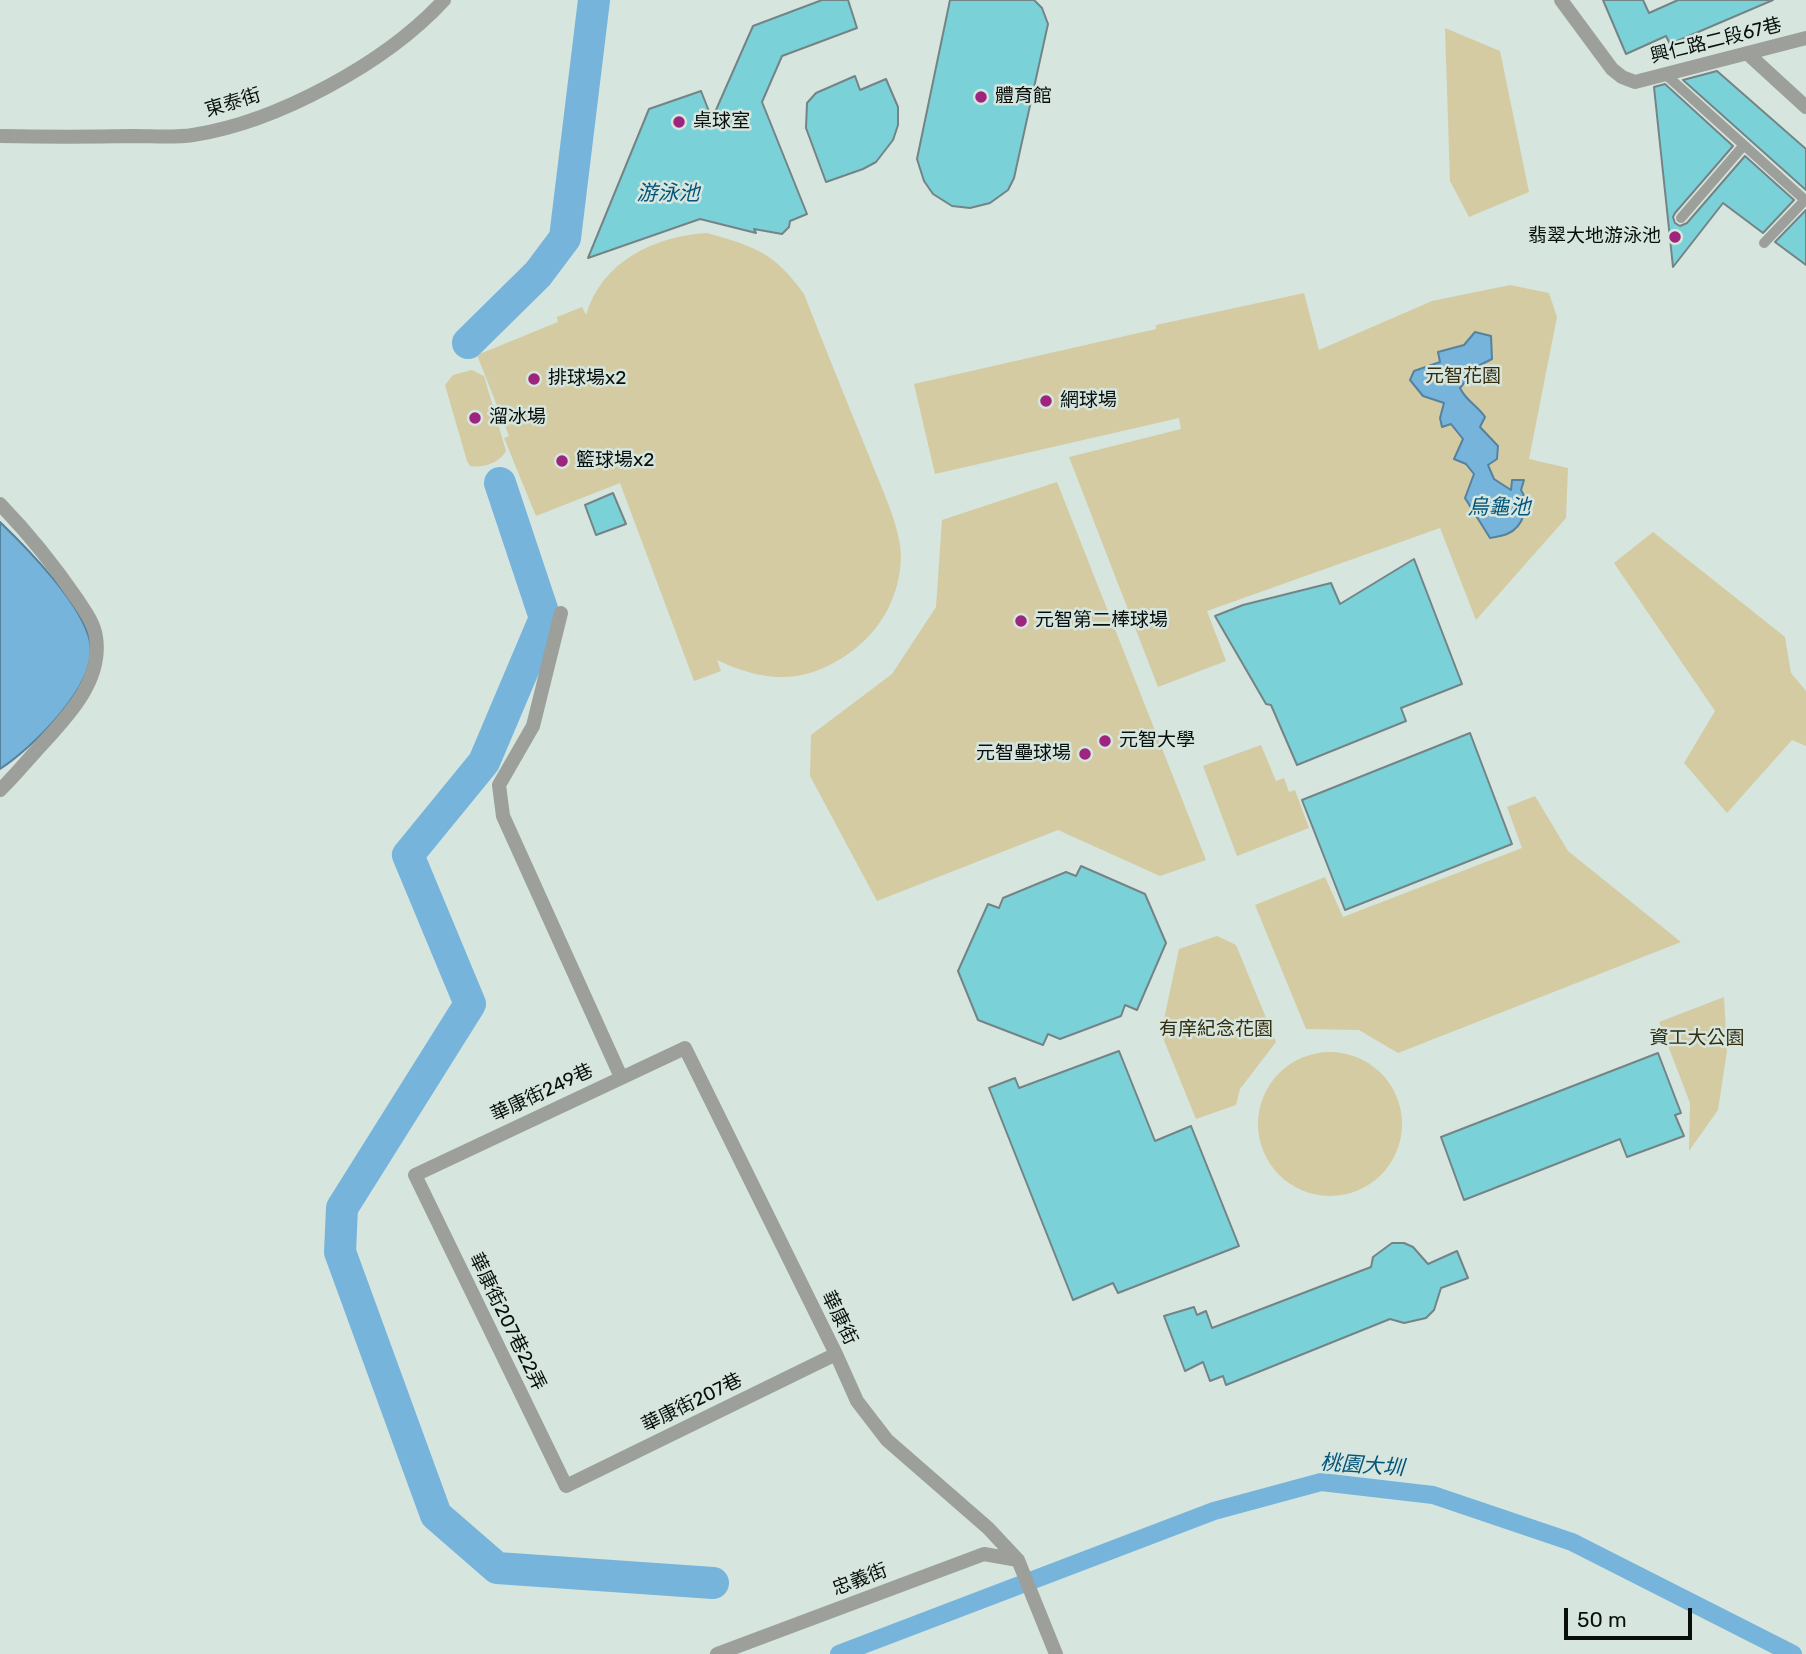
<!DOCTYPE html>
<html>
<head>
<meta charset="utf-8">
<style>
	body { margin:0 }
	#map { position:relative; width:1806px; height:1654px; overflow:hidden; background:#d6e5de; font-family:Rubik,sans-serif }
	canvas { display:block }
	.scale { position:absolute; left:1564px; top:1608px; width:128px; height:32px; box-sizing:border-box; border:4px solid #090f0c; border-top:0; padding-left:9px; font-size:21px; line-height:24px; white-space:nowrap; color:#090f0c; -webkit-text-stroke:5px #d6e5de; paint-order:stroke }
</style>
</head>
<body>
<div id="map">
<canvas width="1806" height="1654"></canvas>
<div class="scale">50 m</div>
</div>
<script>
const ctx = document.querySelector('canvas').getContext('2d');
ctx.lineJoin = 'round';
function paint(path, color) { ctx.fillStyle = color; ctx.fill(path, 'evenodd'); }
function trace(path, color, width, dash) { ctx.strokeStyle = color; ctx.lineWidth = width; ctx.lineCap = dash ? 'butt' : 'round'; ctx.setLineDash(dash || []); ctx.stroke(path); }
function drawText(font, color, halo, rows, align = 'center') {
  ctx.font = font + ' Rubik,"Noto Sans TC",sans-serif'; ctx.lineWidth = 5; ctx.setLineDash([]); ctx.textBaseline = 'middle'; ctx.strokeStyle = halo; ctx.fillStyle = color; for (const [text, x, y, turn = 0] of rows) {
    ctx.save(); ctx.translate(x, y); ctx.rotate((+turn || 0) * Math.PI / 180); ctx.textAlign = isNaN(turn) ? turn : align; if (halo) ctx.strokeText(text, 0, 0); ctx.fillText(text, 0, 0); ctx.restore();
  }
}
const green = new Path2D(`
	M1445,28L1500,51L1529,192L1469,217L1450,181Z
	M707,233C754,246 775,253 804,294C825,348 847,402 869,456C880,485 901,527 901,557C900,599 878,636 842,658C800,685 761,681 717,660L721,671L694,681L620,483L536,516L504,438L509,436L477,355L558,322L557,317L582,307L586,315C602,261 655,236 707,233Z
	M1510,285L1549,293L1557,317L1529,459L1568,468L1566,518L1476,620L1440,528L1207,611L1226,661L1158,687L1069,457L1181,429L1179,418L935,474L914,384L1156,329V325L1304,293L1319,350L1432,301Z
	M472,370L484,376L506,451C499,463 484,468 470,466L467,461L445,385L453,375Z
	M1057,482L1206,860L1160,876L1058,830L877,901L810,776L811,735L892,674L936,607L942,520Z
	M1653,532L1785,637L1791,673L1806,691V746L1792,740L1727,813L1684,763L1715,711L1614,563Z
	M1261,745L1276,781L1284,778L1289,792L1295,790L1309,828L1237,856L1203,766Z
	M1535,796L1568,851L1681,942L1398,1053L1359,1030L1306,1029L1255,905L1325,877L1343,917L1522,848L1507,807Z
	M1217,936L1236,945L1276,1042L1240,1089L1236,1105L1196,1119L1161,1033L1179,949Z
	M1724,997L1727,1051L1718,1110L1689,1151L1690,1103L1659,1022Z
	M1258 1124a72 72 0 1 1 144 0a72 72 0 1 1-144 0Z`);
const water = new Path2D(`
	M1475,332L1491,336L1492,359L1478,366L1460,388C1466,401 1478,406 1485,417L1480,427L1498,446L1497,459L1488,465L1494,479L1511,490L1512,480H1524L1521,490C1530,504 1524,527 1507,534C1502,536 1496,537 1490,538L1465,498L1474,474L1466,464L1454,459L1463,439L1451,424L1442,427L1440,418L1444,403L1423,396L1410,380L1414,371L1440,362L1438,352L1464,345Z
	M0,522C27,548 83,605 90,642C99,684 32,748 0,769Z`);
const canal = new Path2D(`
	M839,1654L1214,1511L1321,1482L1433,1495L1572,1542L1793,1654`);
const river = new Path2D(`
	M468,343L538,274L565,238L594,0
	M500,483L545,618L484,762L408,855L470,1004L342,1208L340,1252L436,1515L497,1568L713,1583`);
const building = new Path2D(`
	M822,0H848L857,28L782,56L762,102L807,214L790,221L789,227L782,234L754,229L756,233L700,219L588,258L649,109L701,91L712,119L753,26Z
	M950,0H1034L1042,8L1048,24L1014,178L1008,190L990,203L970,208L952,206L933,194L924,181L917,159Z
	M1603,0H1643L1649,13L1678,0H1773L1670,44L1666,36L1626,54Z
	M1717,71L1806,149V190L1683,80Z
	M855,76L860,90L886,79L898,107V125L893,140L876,162L863,169L826,182L806,128L807,103L816,93Z
	M1665,84L1733,146L1675,213L1673,217L1675,223L1680,226L1687,223L1745,156L1794,200L1763,233L1723,203L1673,267L1654,87Z
	M1806,210V265L1775,242Z
	M613,493L626,524L596,535L585,505Z
	M1414,559L1462,684L1401,708L1406,721L1297,765L1271,705L1266,704L1215,616L1243,605L1331,583L1340,604Z
	M1470,733L1512,844L1345,910L1302,800Z
	M1081,866L1145,894L1166,943L1137,1010L1125,1005L1121,1016L1060,1039L1048,1034L1043,1045L978,1020L958,971L988,904L999,908L1003,898L1066,872L1076,876Z
	M1119,1051L1155,1141L1191,1126L1239,1246L1118,1293L1113,1283L1073,1300L989,1088L1015,1078L1019,1088Z
	M1658,1053L1681,1113L1675,1115L1684,1136L1627,1157L1620,1139L1464,1200L1441,1137Z
	M1392,1243H1404L1413,1247L1428,1264L1457,1251L1468,1278L1441,1288L1434,1310L1426,1318L1404,1323L1390,1319L1226,1385L1223,1376L1210,1381L1203,1362L1185,1371L1164,1316L1194,1307L1197,1315L1206,1311L1212,1328L1371,1267L1373,1257Z`);
const pedestrian = new Path2D(`
	M1665,74L1806,201
	M1681,218L1744,145
	M1764,243L1805,200`);
const minor = new Path2D(`
	M1561,0L1612,69L1622,77L1635,82L1806,38
	M1747,53L1806,107
	M0,136C45,137 89,137 134,136C153,136 174,138 193,135C277,122 386,63 444,0
	M0,504C29,534 54,565 77,599C85,611 94,623 96,637C103,683 64,720 36,751C24,764 13,778 0,790
	M561,613L533,726L499,785L503,816L621,1077
	M836,1354L566,1486L415,1175L685,1048L836,1354L857,1401L887,1440L988,1528L1018,1560L1056,1654
	M717,1654L984,1554L1018,1560`);
const markers = [
	[981,97,7,"#9e257d"],
	[679,122,7,"#9e257d"],
	[1675,237,7,"#9e257d"],
	[534,379,7,"#9e257d"],
	[1046,401,7,"#9e257d"],
	[475,418,7,"#9e257d"],
	[562,461,7,"#9e257d"],
	[1021,621,7,"#9e257d"],
	[1105,741,7,"#9e257d"],
	[1085,754,7,"#9e257d"]
];
const streetNames = [
	["興仁路二段67巷",1716,41,-14],
	["東泰街",233,103,-17],
	["華康街249巷",542,1093,-25],
	["華康街",839,1318,64],
	["華康街207巷22弄",507,1322,64],
	["華康街207巷",692,1403,-26],
	["忠義街",860,1580,-21]
];
const poiNames = [
	["體育館",995,97],
	["桌球室",693,122],
	["翡翠大地游泳池",1661,237,"right"],
	["排球場x2",548,379],
	["網球場",1060,401],
	["溜冰場",489,418],
	["籃球場x2",576,461],
	["元智第二棒球場",1035,621],
	["元智大學",1119,741],
	["元智壘球場",1071,754,"right"]
];
const parkNames = [
	["元智花園",1463,377],
	["有庠紀念花園",1216,1030],
	["資工大公園",1697,1039]
];
const waterNames = [
	["游泳池",668,194],
	["烏龜池",1499,508],
	["桃園大圳",1362,1466,4]
];
paint(green, '#d4cba2');
paint(water, '#76b4db');
trace(water, '#55829d', 2);
trace(canal, '#76b4db', 18);
trace(river, '#76b4db', 32);
paint(building, '#7ad2d8');
trace(building, '#748486', 2);
trace(pedestrian, '#9c9f9a', 10);
trace(minor, '#9c9f9a', 14);
for (const [x, y, r, color] of markers) { const dot = new Path2D(); dot.arc(x, y, r, 0, 2 * Math.PI); ctx.fillStyle = color; ctx.fill(dot); trace(dot, '#d6e5de', 2.5); }
drawText('19px', '#090f0c', '#d6e5de', streetNames);
drawText('19px', '#090f0c', '#d6e5de', poiNames, 'left');
drawText('19px', '#342d10', '#d6e5de', parkNames);
drawText('italic 21px', '#005479', '#d6e5de', waterNames);
</script>
</body>
</html>
